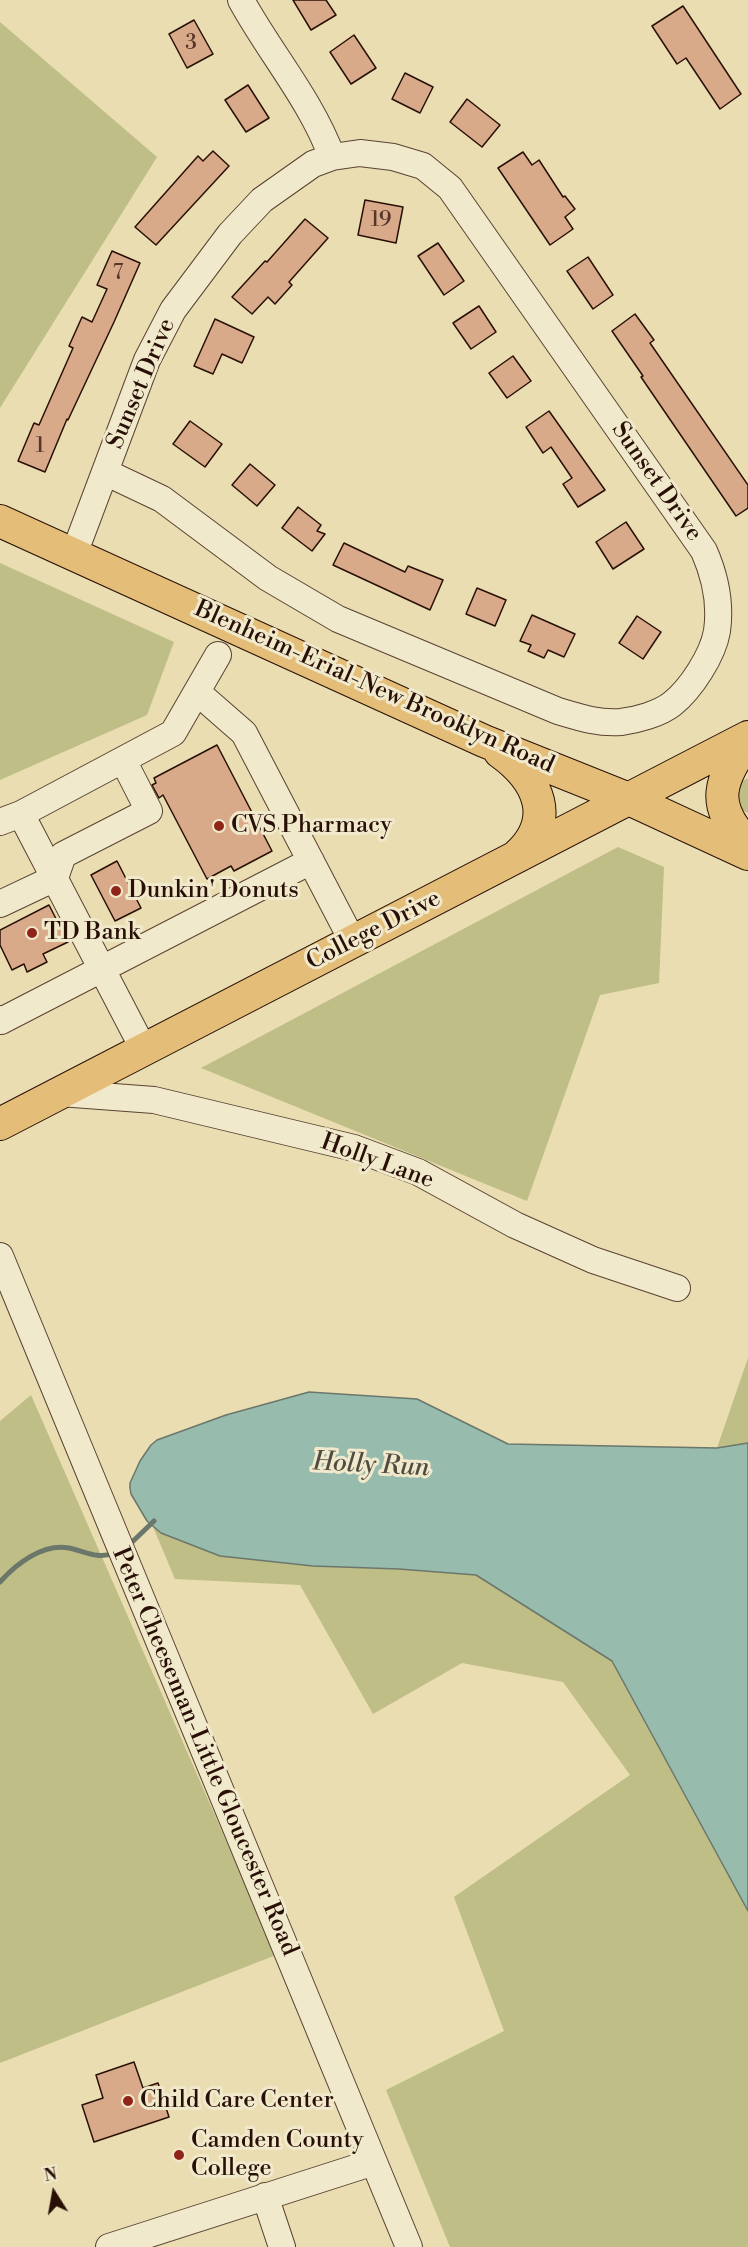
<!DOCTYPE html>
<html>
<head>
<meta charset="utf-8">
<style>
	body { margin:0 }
	#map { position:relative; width:748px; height:2247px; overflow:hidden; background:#e9ddb1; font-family:"Libre Bodoni",serif }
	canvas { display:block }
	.north { position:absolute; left:24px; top:2163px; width:60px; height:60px; -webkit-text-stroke:4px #f1e9cc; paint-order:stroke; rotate:349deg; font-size:16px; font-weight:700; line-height:24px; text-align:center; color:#291007 }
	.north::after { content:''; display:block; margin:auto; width:21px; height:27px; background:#291007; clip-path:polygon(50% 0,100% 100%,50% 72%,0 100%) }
</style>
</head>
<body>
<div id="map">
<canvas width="748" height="2247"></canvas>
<div class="north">N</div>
</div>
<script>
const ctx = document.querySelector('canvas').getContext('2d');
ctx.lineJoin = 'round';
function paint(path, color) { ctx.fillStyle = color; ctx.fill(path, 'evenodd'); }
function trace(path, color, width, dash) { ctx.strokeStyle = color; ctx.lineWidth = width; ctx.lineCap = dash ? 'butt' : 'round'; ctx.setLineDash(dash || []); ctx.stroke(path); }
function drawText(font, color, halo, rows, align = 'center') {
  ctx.font = font + ' "Libre Bodoni",serif'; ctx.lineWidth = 6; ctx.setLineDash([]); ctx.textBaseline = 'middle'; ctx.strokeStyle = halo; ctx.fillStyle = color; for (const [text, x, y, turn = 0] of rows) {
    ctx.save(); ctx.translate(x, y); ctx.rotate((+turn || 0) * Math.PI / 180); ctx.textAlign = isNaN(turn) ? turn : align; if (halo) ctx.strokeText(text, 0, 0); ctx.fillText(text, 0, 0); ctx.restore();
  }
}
const green = new Path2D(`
	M0,22L157,157L0,408Z
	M0,563L174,642L147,715L0,780Z
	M748,778V813L712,797Z
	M618,847L664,867L659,983L600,995L527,1201L201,1068Z
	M748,1358V1444L717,1448Z
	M31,1395L276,1955L0,2063V1421Z
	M140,1496L220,1555L476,1575L613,1662L748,1911V2247H450L386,2090L504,2031L454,1897L630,1775L563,1682L462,1663L373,1714L300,1585L175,1579Z`);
const water = new Path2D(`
	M309,1392L417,1399L508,1444L717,1448L748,1443V1911L612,1661L476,1575L399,1569L313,1566L220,1556L161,1533L147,1521L131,1494L130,1488V1483L140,1461L151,1445L157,1440L226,1415Z`);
const stream = new Path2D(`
	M128,1546L154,1521
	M0,1582C16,1564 43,1543 69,1548C84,1551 98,1560 114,1553`);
const building = new Path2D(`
	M293,0H326L336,15L311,30Z
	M683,6L741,94L720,109L686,58L677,64L652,26Z
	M194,20L213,54L187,68L169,34Z
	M354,35L376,68L351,84L330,52Z
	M405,73L433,87L420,113L392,99Z
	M248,85L269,118L246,132L225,100Z
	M467,99L500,125L482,147L450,122Z
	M213,151L229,166L156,245L135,227L198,156L203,161Z
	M523,152L532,165L539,160L563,197L565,196L575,209L565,217L573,229L550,245L498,168Z
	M365,200L403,207L396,243L358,235Z
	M305,219L328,238L289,282L292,285L275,304L268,297L252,314L232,297L265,261L267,262Z
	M438,243L464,281L444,295L418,256Z
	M112,251L140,263L114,322L68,420L67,419L45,472L18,461L34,423L39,425L73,348L69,346L82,317L92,322L107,289L97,285Z
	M588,257L613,295L593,309L567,271Z
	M479,306L496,332L471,349L453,323Z
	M635,314L654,340L650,343L748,485V508L736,516L641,377L643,376L612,331Z
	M215,319L254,337L242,363L222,354L213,374L194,366Z
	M513,356L531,381L507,398L489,373Z
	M549,411L605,490L578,507L563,484L572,478L551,447L543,453L526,427Z
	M190,421L222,444L205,467L173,444Z
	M250,464L275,485L257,506L232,485Z
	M298,507L321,525L317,531L325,534L312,551L282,528Z
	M626,522L644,549L613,569L596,542Z
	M344,543L405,572L408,566L443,580L430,610L333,565Z
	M477,588L506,600L495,626L466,614Z
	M532,615L575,634L564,657L548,650L544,658L528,651L531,645L520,641Z
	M637,616L661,632L643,659L619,643Z
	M217,745L272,851L234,871L231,866L207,879L163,795L159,798L152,785L156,783L154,778Z
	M117,861L141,908L115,921L91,875Z
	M49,905L68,942L43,954L47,962L27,972L24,964L12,970L0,945V930Z
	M134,2062L143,2088L158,2083L169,2117L94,2142L82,2105L103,2098L96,2075Z`);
const minor = new Path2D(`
	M241,0C270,53 311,100 332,157
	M74,554L147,360L173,310L230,234L262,200L313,164L332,157L360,153L393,157L423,166L450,188L704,551C715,576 721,603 717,631C713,655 691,689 672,704C659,714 637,720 621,722C599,724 578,717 558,711L338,619L268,578L162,499L105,472
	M197,692L244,733L353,942
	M21,814L144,1050
	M0,822L21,814L173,733L218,655
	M0,904L55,878L63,855L149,811L123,760
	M0,1019L1,1021L311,861
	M60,1093L154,1100L354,1148L418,1172L515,1225L593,1260L677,1288
	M0,1256L409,2247
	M265,2196L282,2247
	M109,2247L374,2162`);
const major = new Path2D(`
	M0,521L484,741L629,799L748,854
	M748,739C720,781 708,803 748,845
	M500,752C539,780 557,820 517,856
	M0,1124L748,737`);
const markers = [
	[219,826,6,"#8f2418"],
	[116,891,6,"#8f2418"],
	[32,933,6,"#8f2418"],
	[128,2101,6,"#8f2418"],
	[179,2155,6,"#8f2418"]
];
const numberNames = [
	["3",191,44],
	["19",381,221],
	["7",118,274],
	["1",40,447]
];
const streetNames = [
	["Sunset Drive",142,384,-67],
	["Sunset Drive",656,482,55],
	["Blenheim-Erial-New Brooklyn Road",374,688,24],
	["College Drive",374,931,-27],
	["Holly Lane",377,1162,20],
	["Peter Cheeseman-Little Gloucester Road",204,1752,67]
];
const poiNames = [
	["CVS Pharmacy",231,826],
	["Dunkin' Donuts",128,891],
	["TD Bank",44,933],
	["Child Care Center",140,2101],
	["Camden County",191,2141],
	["College",191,2169]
];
const waterNames = [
	["Holly Run",371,1466,3]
];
paint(green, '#bfbe86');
paint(water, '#97bbad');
trace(water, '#6b776b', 1.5);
trace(stream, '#6b776b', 5);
paint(building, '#d9aa89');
trace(building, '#291007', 1.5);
trace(minor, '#594332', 28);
trace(major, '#291007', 34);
trace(minor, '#f1e9cc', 26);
trace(major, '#e4be78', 32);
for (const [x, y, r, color] of markers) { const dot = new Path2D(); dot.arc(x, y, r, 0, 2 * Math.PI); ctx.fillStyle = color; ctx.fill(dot); trace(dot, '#f1e9cc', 2); }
drawText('21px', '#553628', null, numberNames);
drawText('24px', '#291007', '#f1e9cc', streetNames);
drawText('24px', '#291007', '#f1e9cc', poiNames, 'left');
drawText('italic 26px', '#504c41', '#f1e9cc', waterNames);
</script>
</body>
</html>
